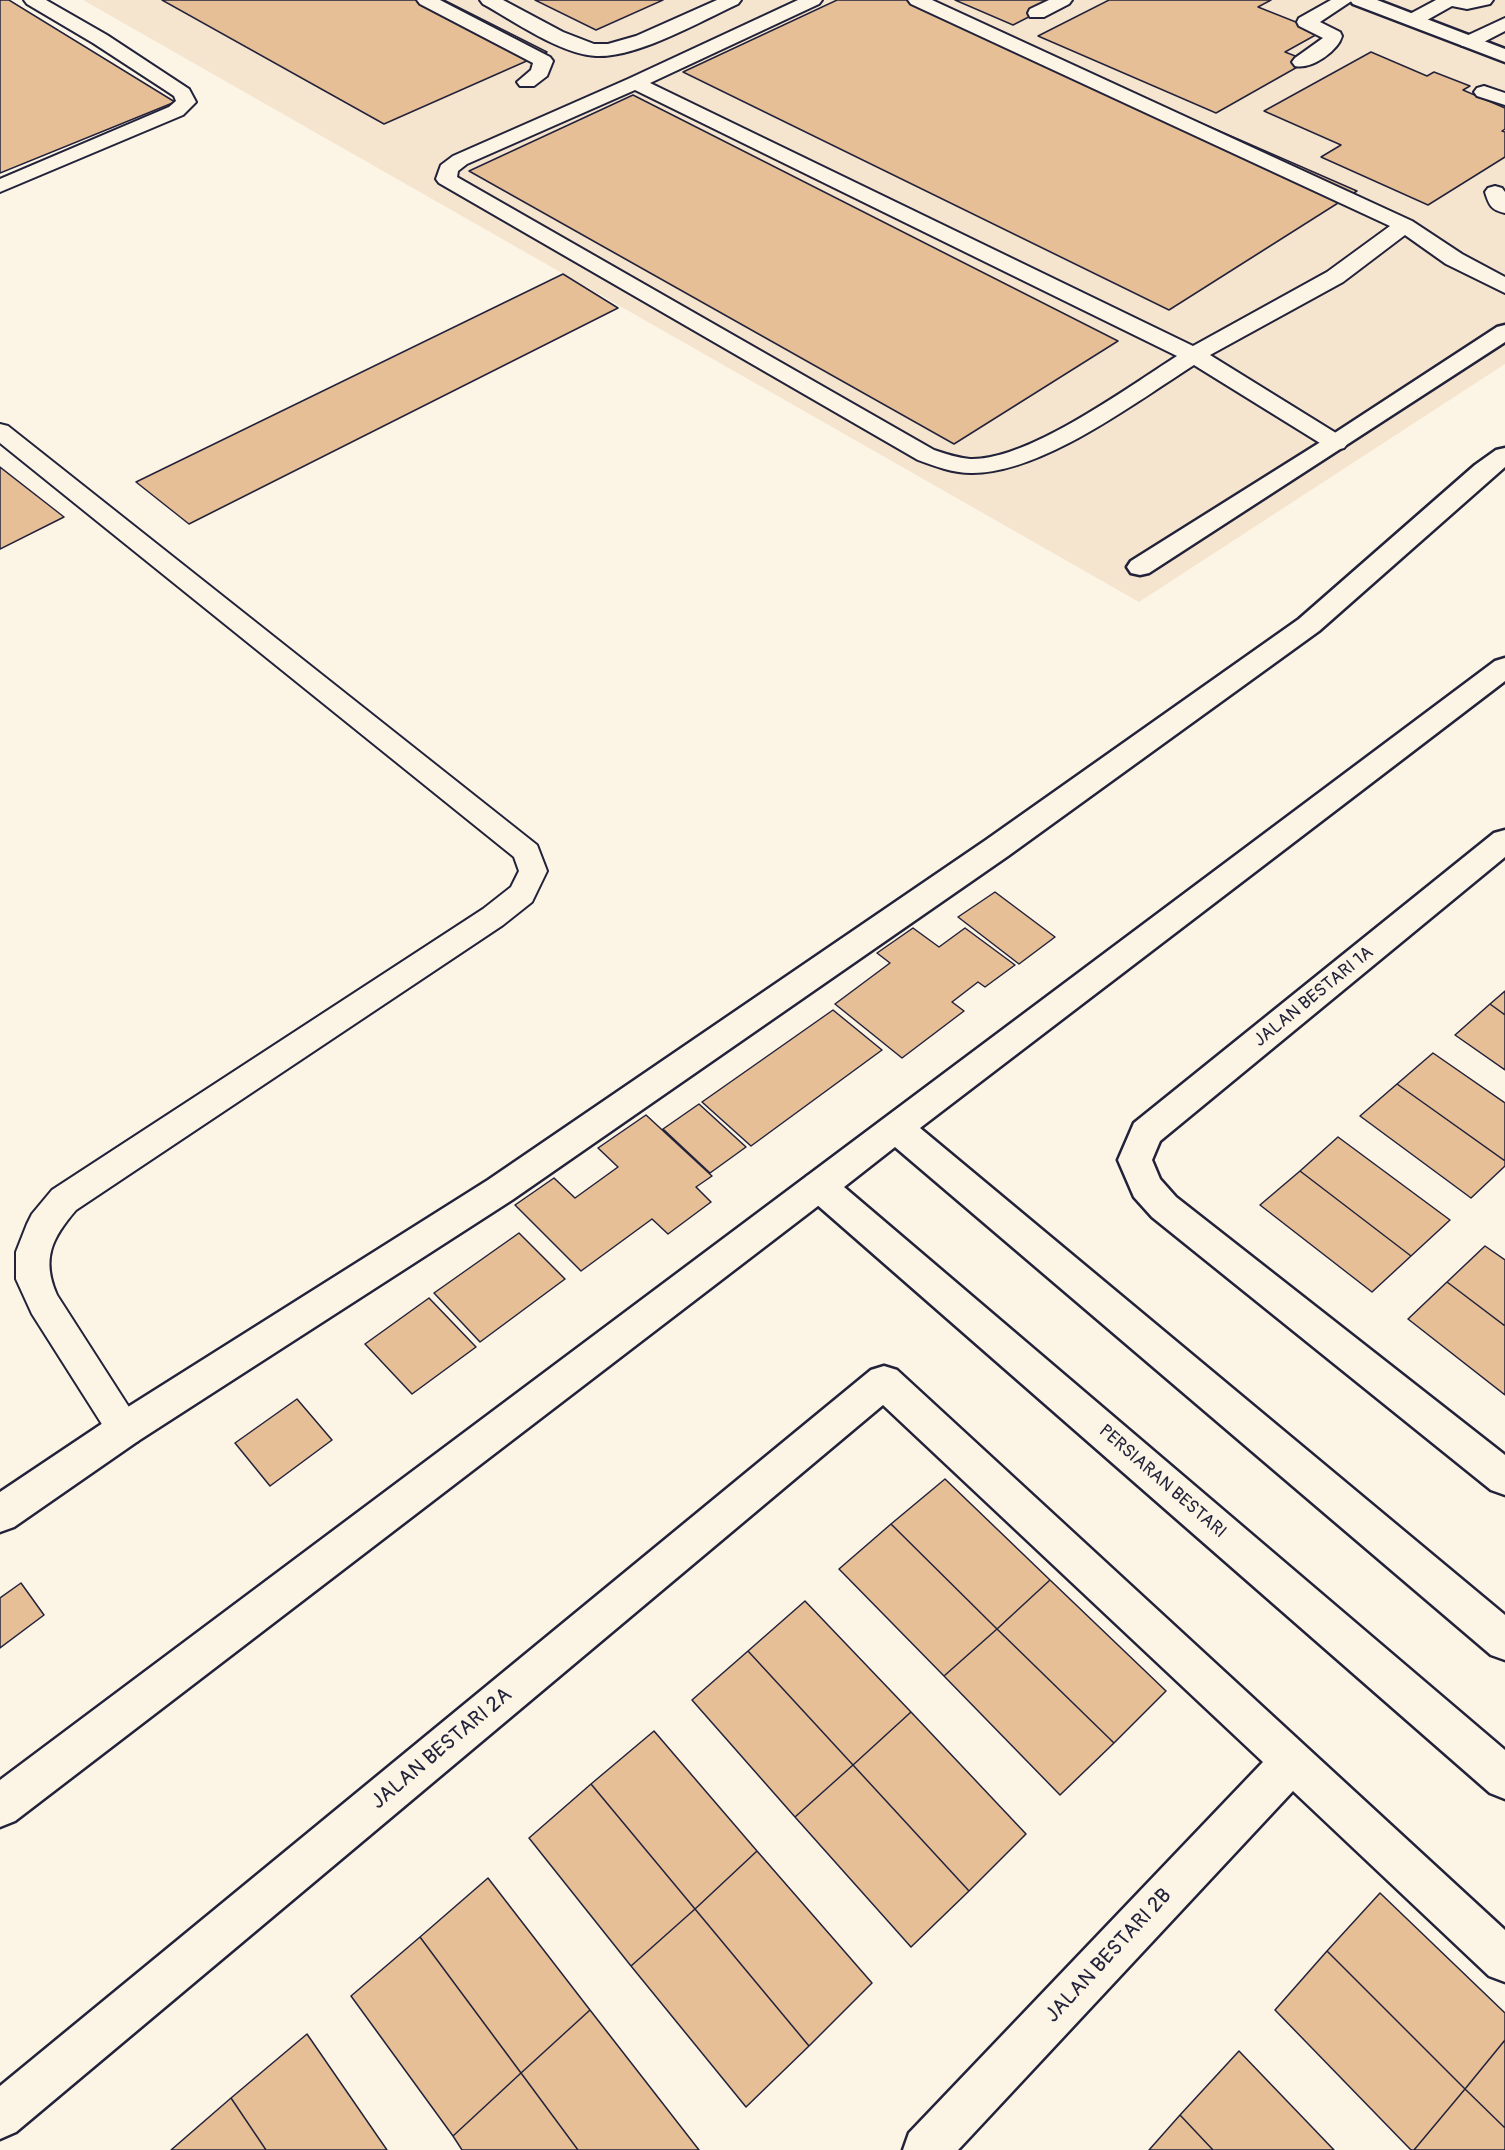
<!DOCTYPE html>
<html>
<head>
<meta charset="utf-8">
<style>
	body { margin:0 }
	canvas { display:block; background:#fcf5e5 }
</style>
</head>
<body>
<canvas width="1505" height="2150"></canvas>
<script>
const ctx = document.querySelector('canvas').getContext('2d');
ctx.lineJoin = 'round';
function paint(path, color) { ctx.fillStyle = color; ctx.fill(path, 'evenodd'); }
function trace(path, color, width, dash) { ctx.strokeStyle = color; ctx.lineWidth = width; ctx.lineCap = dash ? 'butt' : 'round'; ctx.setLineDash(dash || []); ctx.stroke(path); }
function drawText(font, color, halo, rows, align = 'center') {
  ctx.font = font + ' Pangolin,sans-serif'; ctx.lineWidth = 4.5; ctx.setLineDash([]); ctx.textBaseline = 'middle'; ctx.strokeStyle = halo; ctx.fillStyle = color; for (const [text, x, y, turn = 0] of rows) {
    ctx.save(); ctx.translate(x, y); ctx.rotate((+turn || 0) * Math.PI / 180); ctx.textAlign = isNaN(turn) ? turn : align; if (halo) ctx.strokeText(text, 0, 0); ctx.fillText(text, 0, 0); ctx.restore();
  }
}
const built = new Path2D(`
	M83,0H1505V364L1139,602Z`);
const building = new Path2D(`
	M0,0H9L175,102L0,173Z
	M162,0H444L547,52L384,124Z
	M535,0H663L596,30Z
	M837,0H919L1357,191L1169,310L683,72Z
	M955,0H1062L1013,25Z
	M1109,0H1271L1258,7L1321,32L1285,52L1308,61L1216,113L1038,36Z
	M1371,52L1427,76L1434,72L1470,86L1463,90L1505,108V129L1502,131L1505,132V157L1428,205L1321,157L1341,145L1264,111Z
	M633,95L1118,341L954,444L469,171Z
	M563,274L618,308L189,524L136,482Z
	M0,467L64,517L0,549Z
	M995,892L1055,937L1019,964L958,917Z
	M913,928L939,947L965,928L1015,965L985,987L978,982L952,1002L964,1011L902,1058L835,1004L890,963L877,953Z
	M1505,991V1015L1490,1004Z
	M1490,1004L1505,1015V1070L1455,1035Z
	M833,1010L882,1050L751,1146L702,1102Z
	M1433,1053L1505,1103V1161L1397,1084Z
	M1397,1084L1505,1161V1166L1471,1198L1360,1116Z
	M699,1104L746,1147L710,1173L663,1129Z
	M646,1115L712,1176L696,1187L711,1202L668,1234L652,1219L581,1271L515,1205L554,1178L575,1198L618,1167L598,1148Z
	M1338,1137L1450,1220L1411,1256L1300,1171Z
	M1300,1171L1411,1256L1372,1292L1260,1205Z
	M519,1233L565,1279L480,1342L434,1293Z
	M1485,1246L1505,1260V1326L1447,1282Z
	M1447,1282L1505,1326V1395L1408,1319Z
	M429,1298L476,1347L412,1394L365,1344Z
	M297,1399L332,1440L270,1486L235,1443Z
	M945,1479L1050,1580L997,1629L891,1524Z
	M891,1524L997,1629L944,1676L839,1569Z
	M1050,1580L1166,1691L1114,1743L997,1629Z
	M21,1583L44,1615L0,1648V1598Z
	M805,1601L911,1712L853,1765L748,1651Z
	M997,1629L1114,1743L1060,1795L944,1676Z
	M748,1651L853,1765L795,1817L692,1700Z
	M911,1712L1026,1834L969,1891L853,1765Z
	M654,1731L757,1851L695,1909L591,1784Z
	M853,1765L969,1891L911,1947L795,1817Z
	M591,1784L695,1909L631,1966L529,1838Z
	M757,1851L872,1983L809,2046L695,1909Z
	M488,1878L590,2010L521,2073L420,1937Z
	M1380,1893L1505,2013V2040L1465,2089L1327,1951Z
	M695,1909L809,2046L746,2107L631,1966Z
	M420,1937L521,2073L453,2136L351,1996Z
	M1327,1951L1465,2089L1414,2150H1411L1275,2010Z
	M590,2010L699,2150H578L521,2073Z
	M307,2034L387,2150H266L231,2098Z
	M1505,2040V2128L1465,2089Z
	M1239,2051L1334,2150H1213L1180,2115Z
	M521,2073L578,2150H462L453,2136Z
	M1465,2089L1505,2128V2150H1414Z
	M231,2098L266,2150H171Z
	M1180,2115L1213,2150H1149Z`);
const service = new Path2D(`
	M24,0H46L107,35L189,89L196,102L183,115L0,192V179L169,107L176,101L174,96L165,90L93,43L27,4Z
	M417,0H440L550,57L553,61L547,76L534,86H520L517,82L531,70L533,63L420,4Z
	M480,0H503L563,32L594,44H608L636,36L717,0H741L738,4C701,21 637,58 596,56C560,54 514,21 483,4Z
	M798,0H822L819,4L650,83L1193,346L1327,272L1390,226L911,4L908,0H932L1412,221L1462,254L1505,277V293L1446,264L1405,235L1343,282L1210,355L1344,438L1348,443L1344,448L1336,450L1328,448L1194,365C1136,402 1041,474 971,473C953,473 934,466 918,460L439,183L436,179L441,165L453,156L628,79ZM635,90L1177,356C1128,387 1028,461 970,459C958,458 946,454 934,450L457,177L458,171L467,164Z
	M1049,0H1072L1069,4L1044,17H1030L1028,13L1030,9Z
	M1331,0H1353L1320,22L1340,32L1342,36C1338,51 1311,70 1295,66L1292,62L1295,58L1323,38L1299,26L1297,22L1299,18Z
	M1436,0H1493L1490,4L1467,9L1452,6L1420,24H1406L1404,20L1406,16Z
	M1505,18V31L1476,46H1462L1460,42L1462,38Z
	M1484,86L1505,93V105L1477,96L1474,92L1477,88Z
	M1495,186L1502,188L1505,192V213C1491,210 1489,205 1485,192L1488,188Z
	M0,424L8,426L537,845L547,871L532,902L503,925L76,1210C52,1238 41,1259 57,1295L143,1429L138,1440L125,1445L112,1440L32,1314L16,1279V1252L27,1224L32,1214L52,1190L483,909L511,887L519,871L514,857L0,443Z`);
const minor = new Path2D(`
	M1350,0H1377L1505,49V62L1353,4Z
	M1505,325V342L1149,573L1140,575L1131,573L1127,567L1131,561L1327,438L1497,327Z
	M1505,830V857L1160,1141L1152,1160L1160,1179L1176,1197L1505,1455V1495L1491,1490L1152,1217L1134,1197L1118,1160L1134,1123L1494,833Z
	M819,1172L831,1176L836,1186L831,1196L15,1821L0,1827V1780L807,1176Z
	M884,1366L897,1370L1505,1930V1982L1489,1976L1293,1791L958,2150H903L909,2133L1263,1762L883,1405L16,2132L0,2139V2086L871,1370Z
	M125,1412L138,1417L144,1429L138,1441L14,1527L0,1532V1492L112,1417Z`);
const tertiary = new Path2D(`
	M1505,448V467L1319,631L1008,856L512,1200L138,1441L125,1446L112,1441L106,1429L112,1417L488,1180L986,840L1299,619L1475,465L1496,450Z
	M1505,658V681L920,1128L1505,1615V1660L1491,1655L895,1147L844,1187L1505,1750V1799L1490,1793L807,1196L802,1186L807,1176L1495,661Z`);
const streetNames = [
	["JALAN BESTARI 1A",1314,997,-39],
	["PERSIARAN BESTARI",1162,1482,41]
];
const nearStreetnames = [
	["JALAN BESTARI 2A",442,1749,-40],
	["JALAN BESTARI 2B",1109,1956,-47]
];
paint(built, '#f6e5ce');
paint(building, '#e7bf97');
trace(building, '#22223b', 1.5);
trace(service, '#22223b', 4);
trace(minor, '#22223b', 5);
trace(tertiary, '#22223b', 5);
paint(service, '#fcf5e5');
paint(minor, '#fcf5e5');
paint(tertiary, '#fcf5e5');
drawText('18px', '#22223b', '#fcf5e5', streetNames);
drawText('21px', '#22223b', '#fcf5e5', nearStreetnames);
</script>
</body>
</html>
